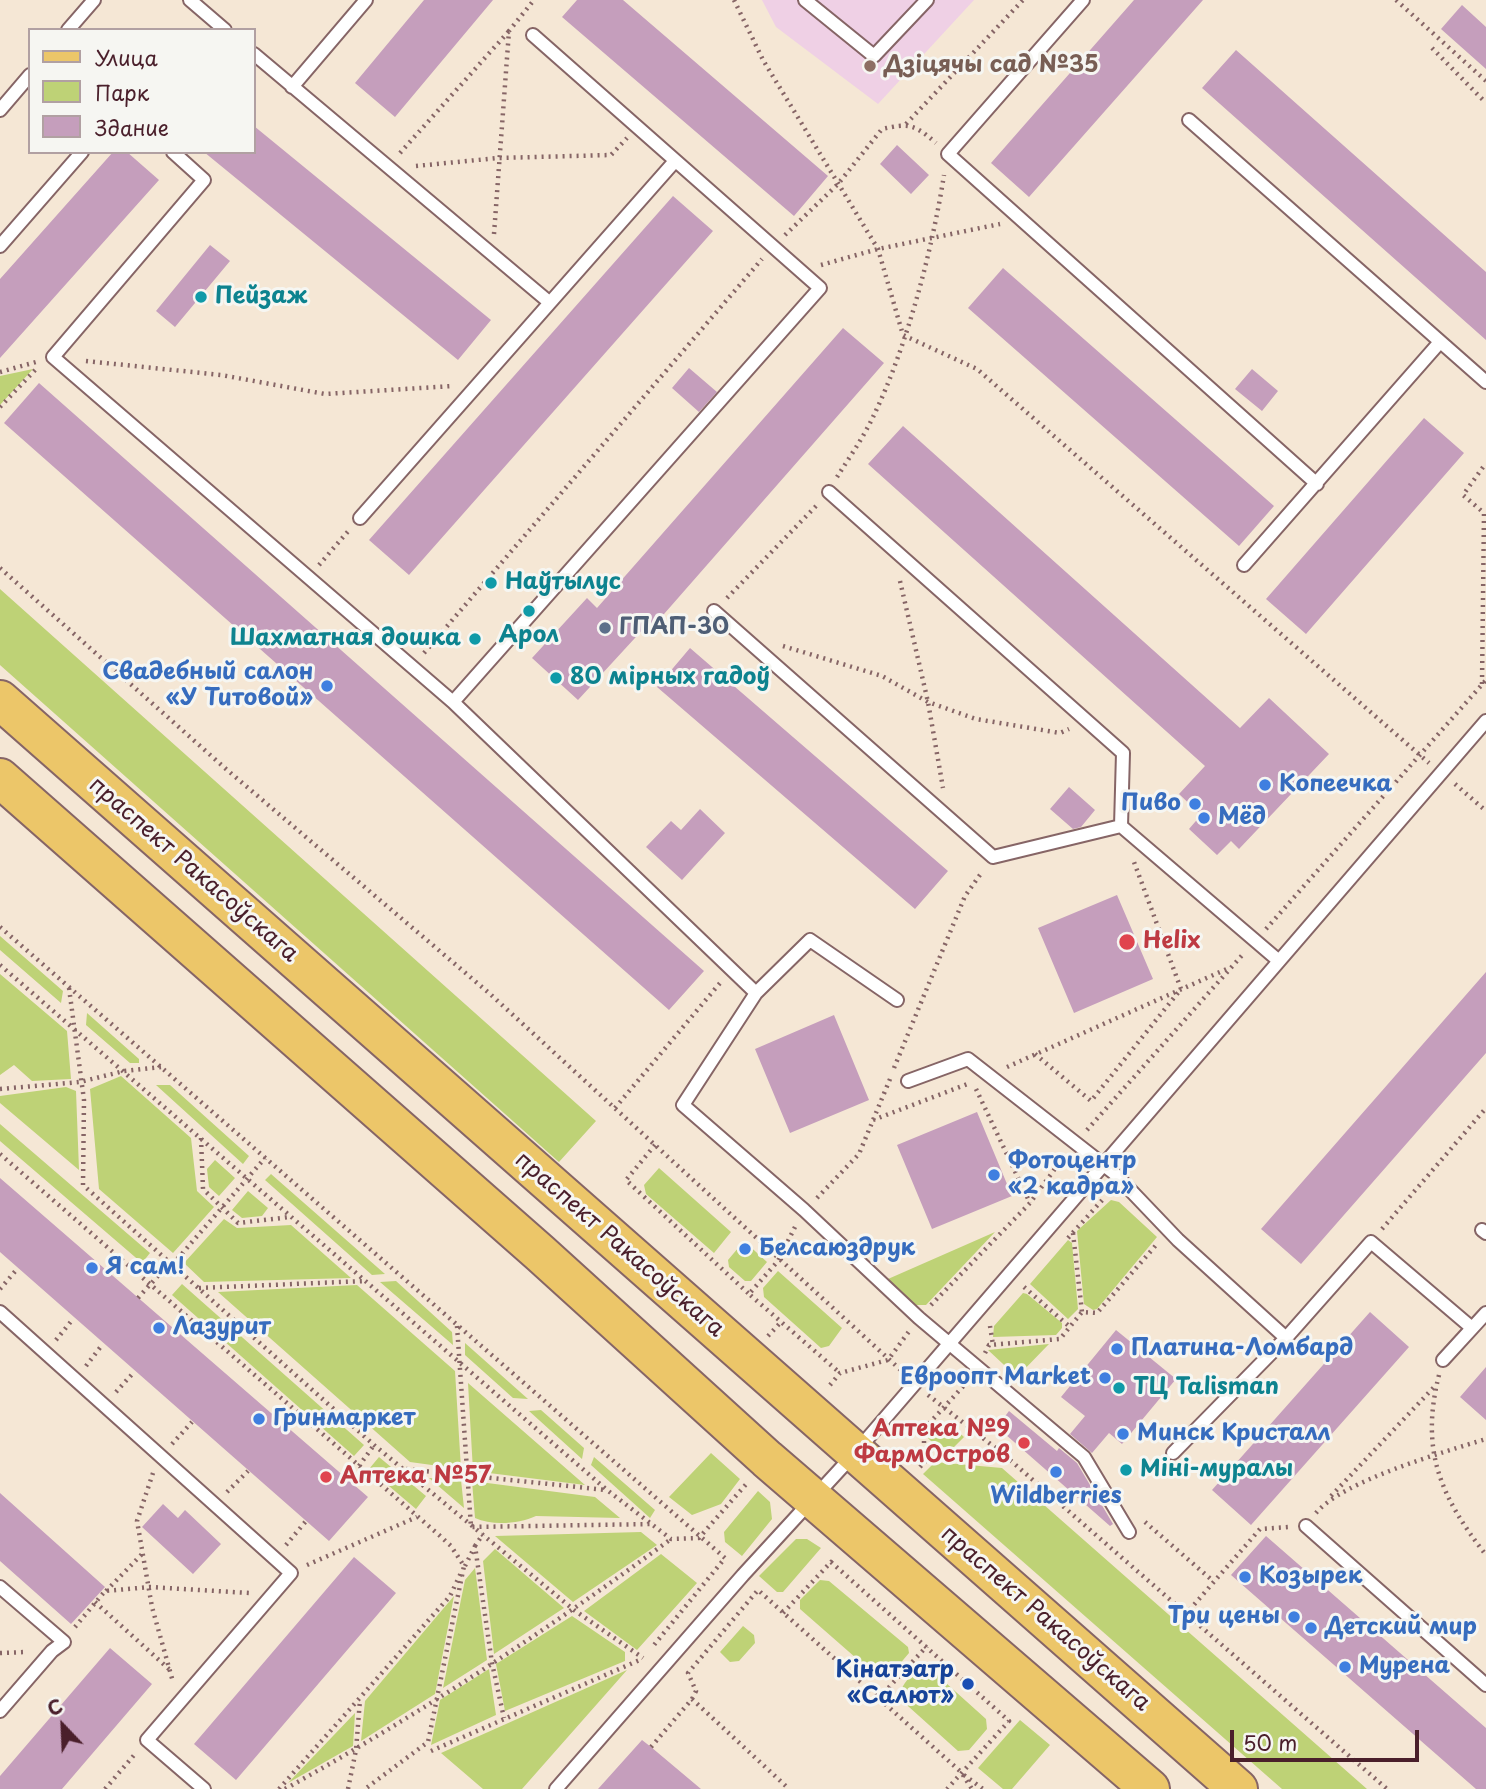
<!DOCTYPE html>
<html>
<head>
<meta charset="utf-8">
<style>
	body { margin:0 }
	#map { position:relative; width:1486px; height:1789px; overflow:hidden; background:#f5e7d5; font-family:"Playpen Sans",sans-serif }
	canvas { display:block }
	.legend { position:absolute; left:28px; top:28px; width:228px; height:126px; box-sizing:border-box; background:#f6f6f2; border:2px solid #b1a0a2; margin:0; padding:9px 12px; list-style:none; font-size:21px; color:#4a1f2b }
	.legend li { display:flex; align-items:center; gap:14px; height:35px }
	.legend b { width:35px; border:2px solid #b1a0a2 }
	.north { position:absolute; left:28px; top:1691px; width:70px; height:70px; -webkit-text-stroke:5px #f6f6f2; paint-order:stroke; rotate:337deg; font-size:19px; font-weight:700; line-height:28px; text-align:center; color:#4a1f2b }
	.north::after { content:''; display:block; margin:auto; width:24px; height:32px; background:#4a1f2b; clip-path:polygon(50% 0,100% 100%,50% 72%,0 100%) }
	.scale { position:absolute; left:1230px; top:1730px; width:189px; height:32px; box-sizing:border-box; border:4px solid #4a1f2b; border-top:0; padding-left:9px; font-size:21px; line-height:24px; white-space:nowrap; color:#4a1f2b; -webkit-text-stroke:5px #f6f6f2; paint-order:stroke }
</style>
</head>
<body>
<div id="map">
<canvas width="1486" height="1789"></canvas>
<ul class="legend">
<li><b style="height:9px;background:#ecc669"></b>Улица</li>
<li><b style="height:19px;background:#bed276"></b>Парк</li>
<li><b style="height:19px;background:#c59ebc"></b>Здание</li>
</ul>
<div class="north">С</div>
<div class="scale">50 m</div>
</div>
<script>
const ctx = document.querySelector('canvas').getContext('2d');
ctx.lineJoin = 'round';
function paint(path, color) { ctx.fillStyle = color; ctx.fill(path, 'evenodd'); }
function trace(path, color, width, dash) { ctx.strokeStyle = color; ctx.lineWidth = width; ctx.lineCap = dash ? 'butt' : 'round'; ctx.setLineDash(dash || []); ctx.stroke(path); }
function drawText(font, color, halo, rows, align = 'center') {
  ctx.font = font + ' "Playpen Sans",sans-serif'; ctx.lineWidth = 6; ctx.setLineDash([]); ctx.textBaseline = 'middle'; ctx.strokeStyle = halo; ctx.fillStyle = color; for (const [text, x, y, turn = 0] of rows) {
    ctx.save(); ctx.translate(x, y); ctx.rotate((+turn || 0) * Math.PI / 180); ctx.textAlign = isNaN(turn) ? turn : align; if (halo) ctx.strokeText(text, 0, 0); ctx.fillText(text, 0, 0); ctx.restore();
  }
}
const built = new Path2D(`
	M762,0H974L878,104L776,27Z`);
const green = new Path2D(`
	M33,369L0,405V376Z
	M0,589L596,1121L559,1162L0,665Z
	M0,936L63,991L61,1003L0,950Z
	M0,974L67,1031L71,1079L32,1081L14,1065L0,1075Z
	M87,1013L139,1059V1063H130L86,1025Z
	M121,1076L191,1138L197,1191L214,1207L173,1253L99,1189L90,1089Z
	M156,1085H170L249,1156L243,1164Z
	M66,1087L76,1091L79,1170L0,1103V1096Z
	M0,1124L150,1253L142,1263L0,1141Z
	M215,1160L235,1178L219,1196L209,1187L207,1169Z
	M659,1168L731,1232L714,1253L646,1194L644,1185Z
	M271,1174L385,1274L372,1275L265,1180Z
	M248,1191L268,1208L262,1216L242,1218L232,1210Z
	M1111,1200L1119,1202L1157,1237L1097,1309L1093,1310L1084,1304L1077,1231Z
	M224,1219L237,1228L291,1225L351,1278L204,1282L184,1263Z
	M995,1232L926,1305H915L888,1279Z
	M1068,1240L1072,1243L1078,1309L1068,1319L1030,1284Z
	M744,1241L767,1262L751,1281H745L729,1267L728,1260Z
	M778,1271L842,1328L829,1346L821,1348L764,1297L763,1288Z
	M396,1281L452,1332L453,1345L380,1282Z
	M182,1284L364,1445L354,1456L172,1295Z
	M357,1285L455,1371L461,1469L410,1462L218,1292Z
	M1023,1293L1027,1294L1062,1323V1328L1056,1335L993,1337L994,1326Z
	M465,1343L528,1399L513,1398L465,1355Z
	M1049,1344L1017,1377L988,1350Z
	M468,1383L585,1485L473,1471Z
	M541,1410L584,1448L582,1459L529,1411Z
	M939,1425H951L964,1437L954,1447H937L928,1438Z
	M711,1453L740,1479L721,1504L692,1515L669,1497Z
	M379,1457L426,1496L416,1509L369,1469Z
	M594,1457L655,1510L650,1518L591,1465Z
	M935,1462L1002,1468L1367,1789H1282L923,1474Z
	M429,1478L461,1480L464,1508Z
	M472,1481L595,1497L620,1518L536,1516C519,1524 492,1526 475,1518Z
	M758,1491L770,1502L772,1519L742,1556L725,1542L724,1532Z
	M641,1532L657,1545L573,1602L495,1536Z
	M796,1539H807L821,1548L783,1592H777L759,1576Z
	M495,1549L564,1608L494,1654L483,1561Z
	M661,1554L697,1583L637,1650L584,1611Z
	M475,1568L487,1660L443,1688L465,1580Z
	M820,1580L829,1581L908,1647L909,1653L887,1679H880L800,1609V1600Z
	M454,1596L435,1694L361,1741L365,1701Z
	M572,1616L625,1652V1661L505,1711L496,1664Z
	M743,1626L754,1635L755,1643L739,1661L730,1662L720,1652Z
	M926,1665L986,1719L987,1729L969,1750L958,1751L899,1698C900,1686 914,1669 926,1665Z
	M489,1669L496,1715L431,1745L440,1700Z
	M627,1670L522,1789H483L441,1753Z
	M355,1713L353,1746L288,1783Z
	M1020,1720L1050,1745L1012,1789H1003L978,1768Z`);
const building = new Path2D(`
	M424,0H493L395,117L355,83Z
	M577,0H623L828,176L794,216L562,17Z
	M1134,0H1203L1029,197L991,163Z
	M1462,5L1486,27V69L1441,29Z
	M1236,50L1486,272V340L1202,88Z
	M254,126L491,320L458,360L204,152H254Z
	M897,145L929,175L911,194L880,164Z
	M113,152H127L159,180L0,358V279Z
	M673,196L713,231L409,575L369,540Z
	M210,245L230,261L175,327L156,311Z
	M1003,268L1274,506L1239,546L968,308Z
	M843,328L884,363L650,630L646,626L578,700L532,658L587,598L597,608Z
	M689,368L717,392L699,412L672,388Z
	M1252,369L1278,391L1262,411L1235,389Z
	M39,383L704,971L669,1010L4,423Z
	M1424,418L1464,453L1306,634L1266,599Z
	M903,426L1240,728L1269,698L1329,754L1239,849L1231,841L1217,855L1189,829L1201,815L1179,794L1205,766L868,464Z
	M690,648L948,871L915,909L657,687Z
	M1069,787L1095,810L1081,827L1073,829L1050,809Z
	M700,809L725,833L682,880L646,847L671,821L681,830Z
	M1117,895L1153,979L1074,1013L1038,928Z
	M1486,972V1053L1301,1264L1261,1229Z
	M834,1015L869,1100L790,1133L755,1049Z
	M977,1112L1012,1196L932,1229L897,1145Z
	M0,1178L368,1497L329,1541L0,1252Z
	M1370,1312L1409,1347L1251,1525L1212,1490Z
	M1116,1330L1176,1379L1122,1444L1109,1433L1092,1453L1070,1434L1085,1416L1061,1397Z
	M1486,1367V1420L1460,1397Z
	M1009,1411L1057,1451L1059,1448L1077,1463L1113,1524L1110,1526L997,1427Z
	M0,1493L105,1587L71,1624L0,1561Z
	M163,1504L178,1518L185,1510L221,1544L193,1574L142,1527Z
	M1266,1536L1486,1728V1789H1476L1231,1575Z
	M354,1557L396,1593L236,1780L194,1744Z
	M110,1648L152,1684L62,1789H0V1776Z
	M642,1740L651,1747L701,1789H598Z`);
const path = new Path2D(`
	M734,0L763,60L878,249L903,335L977,369L1429,763
	M1396,0L1486,81
	M1432,48L1486,103
	M906,124L1023,0
	M400,153L509,31
	M416,166L498,158L611,155L627,138
	M494,234L509,31L534,0
	M785,235L838,184L882,129C909,123 914,124 936,143
	M821,265L878,249L1000,224
	M86,361L221,375L325,394L453,386
	M0,372L36,362
	M0,407L38,367
	M837,477C849,458 863,438 873,417C907,347 932,251 944,175
	M319,565L350,529
	M0,568L226,769L489,993L904,1373
	M900,581L928,702L943,788
	M727,598L818,504
	M783,646L882,676L928,702L976,719L1060,733L1069,729
	M424,653L762,259
	M1482,684L1484,513L1463,495L1486,463
	M1455,784L1486,811
	M0,927L725,1558L654,1645
	M1266,929L1486,680
	M0,965L607,1490L671,1539L699,1538L748,1482
	M69,988L84,1100L83,1185L374,1445L574,1610L643,1658
	M1035,1054L1091,1101L1181,989L1134,862
	M1007,1067L1229,968
	M894,1068L965,896L982,872
	M0,1089L80,1082L124,1071L161,1067
	M976,1089L1030,1203
	M615,1108L720,983
	M873,1120L970,1083
	M1087,1130L1244,953
	M201,1138L203,1189L238,1223L290,1217
	M655,1145L626,1180L749,1294
	M0,1154L439,1535L451,1546L464,1566L428,1742L365,1789
	M817,1198L859,1154L890,1079
	M795,1227L778,1261L749,1294L840,1373
	M1382,1229L1486,1108
	M1073,1233L1082,1312
	M1068,1238L1105,1197
	M1024,1287L1070,1327
	M199,1288L365,1281
	M0,1289L18,1268
	M138,1298L165,1268L173,1264L265,1158
	M931,1305L1030,1203L1065,1155
	M457,1326L471,1527L652,1524
	M990,1326L993,1345
	M768,1336L782,1321
	M56,1340L73,1319
	M985,1353L989,1345L1060,1339L1082,1312L1097,1313L1157,1244
	M86,1366L102,1345
	M1439,1375C1420,1450 1440,1496 1486,1555
	M968,1381L924,1429V1447L932,1454L1001,1453
	M830,1385L840,1373L888,1360L910,1330
	M116,1392L134,1372
	M928,1395L1002,1453L1387,1789
	M172,1444L192,1422
	M359,1466L374,1445
	M920,1467L932,1454
	M406,1469L606,1490
	M153,1473L137,1521L152,1607L173,1682
	M227,1492L248,1471
	M1331,1496L1436,1385
	M1316,1513C1342,1481 1444,1452 1486,1439
	M1145,1522L1213,1581
	M286,1545L306,1521
	M475,1546L483,1534
	M307,1565L417,1517
	M465,1566L475,1546L492,1663L504,1718
	M106,1591L143,1553
	M95,1602L170,1670
	M783,1613L831,1562L1009,1721L947,1789
	M1185,1615L1260,1529L1289,1527
	M75,1627L105,1591L150,1587L249,1593
	M0,1653L26,1652
	M879,1698L927,1646
	M692,1699L696,1691L688,1673L758,1590L961,1772L972,1789
	M651,1747L692,1699L789,1789
	M431,1751L642,1659
	M964,1775L983,1789
	M105,1789L135,1754
	M279,1789L450,1596L461,1573
	M285,1789C419,1715 547,1630 671,1539
	M348,1789L356,1750L360,1700`);
const service = new Path2D(`
	M190,0L225,30
	M805,0L874,56L927,0
	M1083,0L948,154L1317,484
	M68,30L94,0
	M254,54L549,302
	M292,87L366,0
	M0,110L30,75
	M1189,120L1486,382
	M173,152L204,180L53,357L453,702L756,993
	M0,246L82,152
	M829,492L1123,753L1121,826
	M360,518L675,161
	M1244,565L1440,342
	M714,611L993,857L1121,826
	M453,702L820,288L533,35
	M1121,826L1279,961
	M897,1000L810,940L756,993L683,1105L804,1210L919,1318L1084,1457L1129,1532
	M908,1081L968,1059L1114,1173L1178,1240L1286,1338L1371,1242L1472,1328
	M1482,1230L1486,1233
	M0,1312L291,1573L147,1740L204,1789
	M1443,1360L1486,1313
	M1173,1453L1286,1338
	M1306,1526L1486,1685
	M0,1587L64,1642L52,1651L0,1711
	M556,1789L743,1575L855,1453L1486,721`);
const primary = new Path2D(`
	M0,700L1238,1789
	M0,778L540,1253L767,1459L1150,1789`);
const markers = [
	[870,66,7,"#8d6e63"],
	[201,297,7,"#0f9aa8"],
	[491,583,7,"#0f9aa8"],
	[529,611,7,"#0f9aa8"],
	[605,628,7,"#5c6f8a"],
	[475,639,7,"#0f9aa8"],
	[556,678,7,"#0f9aa8"],
	[327,686,7,"#3f7fe0"],
	[1265,785,7,"#3f7fe0"],
	[1195,804,7,"#3f7fe0"],
	[1204,818,7,"#3f7fe0"],
	[1127,942,9,"#e0444e"],
	[994,1175,7,"#3f7fe0"],
	[745,1249,7,"#3f7fe0"],
	[92,1268,7,"#3f7fe0"],
	[159,1328,7,"#3f7fe0"],
	[1117,1349,7,"#3f7fe0"],
	[1105,1378,7,"#3f7fe0"],
	[1119,1388,7,"#0f9aa8"],
	[259,1419,7,"#3f7fe0"],
	[1123,1434,7,"#3f7fe0"],
	[1024,1443,7,"#e0444e"],
	[1126,1470,7,"#0f9aa8"],
	[1056,1472,7,"#3f7fe0"],
	[326,1477,7,"#e0444e"],
	[1245,1577,7,"#3f7fe0"],
	[1294,1617,7,"#3f7fe0"],
	[1311,1628,7,"#3f7fe0"],
	[1345,1667,7,"#3f7fe0"],
	[968,1684,7,"#1a4fb4"]
];
const educationNames = [
	["Дзіцячы сад №35",884,66]
];
const cultureNames = [
	["Пейзаж",215,297],
	["Наўтылус",505,583],
	["Арол",529,636,"center"],
	["Шахматная дошка",461,639,"right"],
	["80 мірных гадоў",570,678],
	["ТЦ Talisman",1133,1388],
	["Міні-муралы",1140,1470]
];
const serviceNames = [
	["ГПАП-30",619,628]
];
const shopNames = [
	["Свадебный салон",313,673,"right"],
	["«У Титовой»",313,699,"right"],
	["Копеечка",1279,785],
	["Пиво",1181,804,"right"],
	["Мёд",1218,818],
	["Фотоцентр",1008,1162],
	["«2 кадра»",1008,1188],
	["Белсаюздрук",759,1249],
	["Я сам!",106,1268],
	["Лазурит",173,1328],
	["Платина-Ломбард",1131,1349],
	["Евроопт Market",1091,1378,"right"],
	["Гринмаркет",273,1419],
	["Минск Кристалл",1137,1434],
	["Wildberries",1056,1497,"center"],
	["Козырек",1259,1577],
	["Три цены",1280,1617,"right"],
	["Детский мир",1325,1628],
	["Мурена",1359,1667]
];
const streetNames = [
	["праспект Ракасоўскага",193,870,41],
	["праспект Ракасоўскага",619,1245,41],
	["праспект Ракасоўскага",1045,1619,41]
];
const healthNames = [
	["Helix",1143,942],
	["Аптека №9",1010,1430,"right"],
	["ФармОстров",1010,1456,"right"],
	["Аптека №57",340,1477]
];
const transitNames = [
	["Кінатэатр",954,1671],
	["«Салют»",954,1697]
];
paint(built, '#efd0e5');
paint(green, '#bed276');
paint(building, '#c59ebc');
trace(service, '#866566', 16);
trace(primary, '#866566', 42);
trace(path, '#866566', 4.5, [2, 5]);
trace(service, '#fff', 12);
trace(primary, '#ecc669', 38);
for (const [x, y, r, color] of markers) { const dot = new Path2D(); dot.arc(x, y, r, 0, 2 * Math.PI); ctx.fillStyle = color; ctx.fill(dot); trace(dot, '#f6f6f2', 2.5); }
drawText('bold 23px', '#785e54', '#f6f6f2', educationNames, 'left');
drawText('bold 23px', '#0d838f', '#f6f6f2', cultureNames, 'left');
drawText('bold 23px', '#4e5e75', '#f6f6f2', serviceNames, 'left');
drawText('bold 23px', '#366cbe', '#f6f6f2', shopNames, 'left');
drawText('23px', '#4a1f2b', '#f6f6f2', streetNames);
drawText('bold 23px', '#be3a42', '#f6f6f2', healthNames, 'left');
drawText('bold 23px', '#164399', '#f6f6f2', transitNames, 'right');
</script>
</body>
</html>
